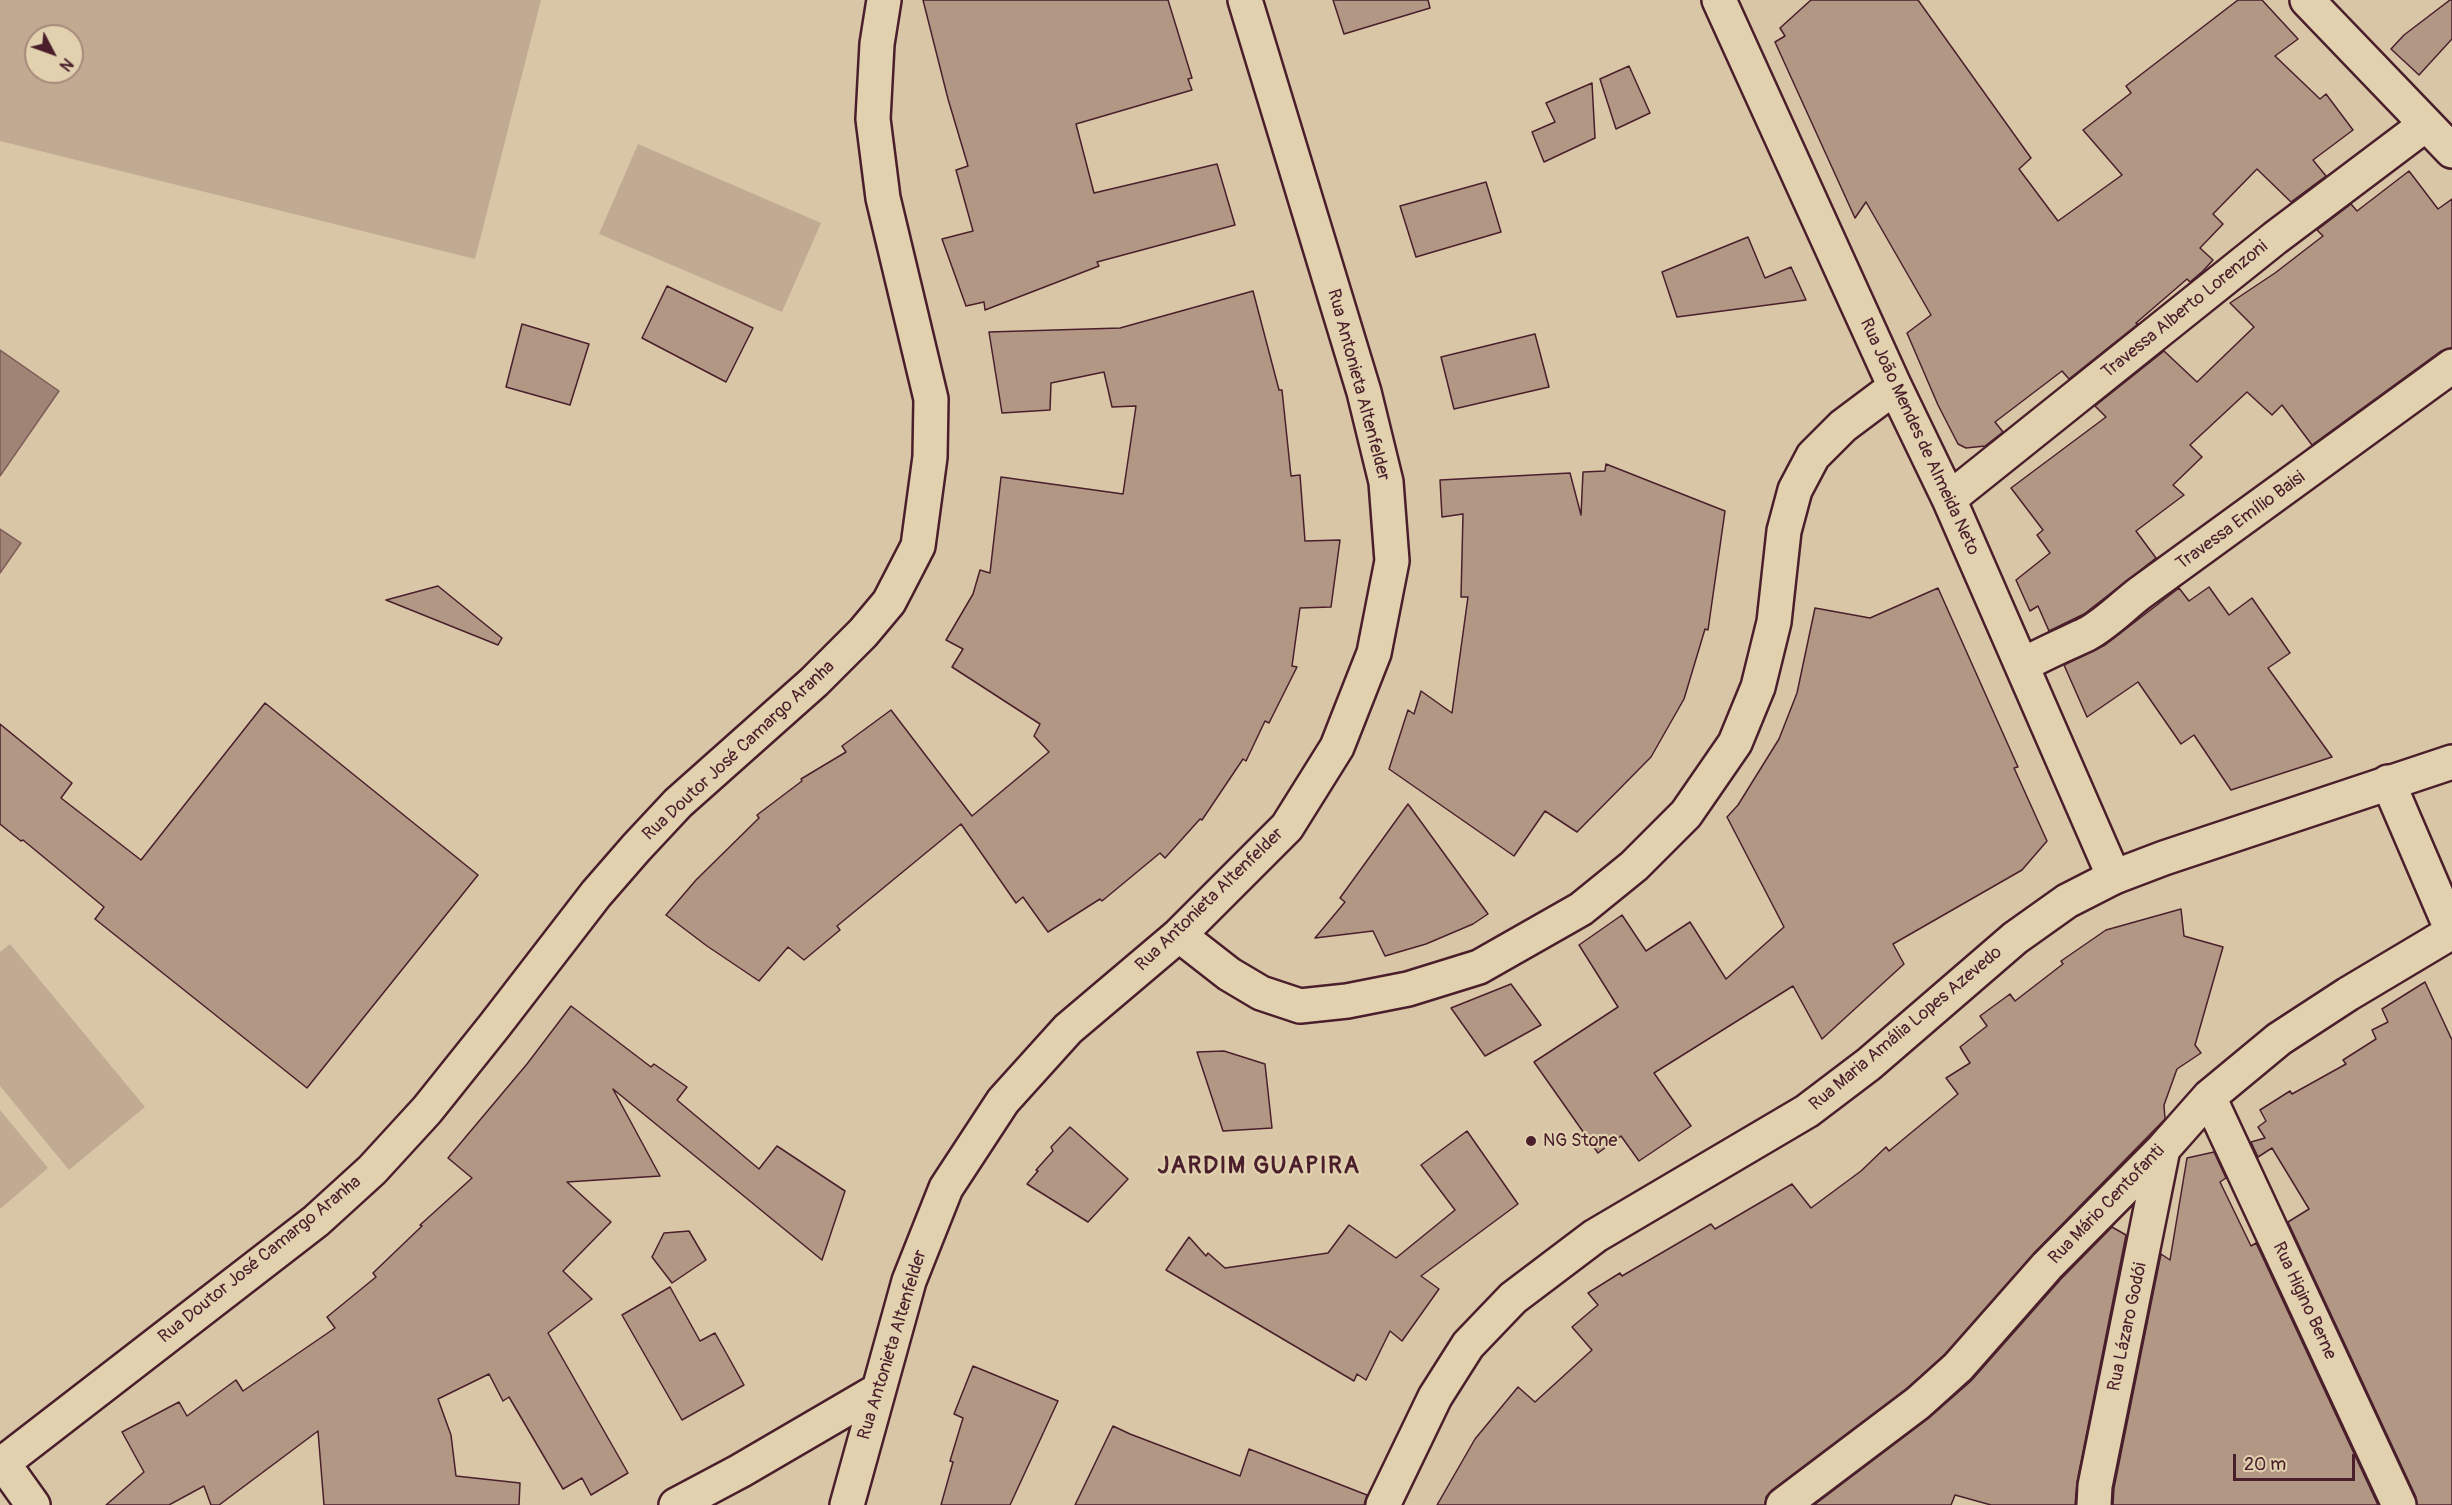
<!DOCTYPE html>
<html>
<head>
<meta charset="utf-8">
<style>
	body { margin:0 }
	#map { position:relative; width:2452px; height:1505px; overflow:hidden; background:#d9c6a7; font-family:Pangolin,sans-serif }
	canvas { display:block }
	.north { position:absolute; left:24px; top:24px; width:60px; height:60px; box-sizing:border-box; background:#e2d1af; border:2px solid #a58a7a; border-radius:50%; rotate:131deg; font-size:16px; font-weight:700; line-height:24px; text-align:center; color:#4a1f2b }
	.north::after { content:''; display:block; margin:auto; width:21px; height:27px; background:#4a1f2b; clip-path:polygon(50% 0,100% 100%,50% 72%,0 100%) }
	.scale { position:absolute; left:2233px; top:1454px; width:122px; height:27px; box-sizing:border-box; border:3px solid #4a1f2b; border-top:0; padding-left:8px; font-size:18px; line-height:21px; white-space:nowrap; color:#4a1f2b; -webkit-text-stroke:4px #e2d1af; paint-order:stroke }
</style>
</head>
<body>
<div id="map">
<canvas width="2452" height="1505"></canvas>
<div class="north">N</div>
<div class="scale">20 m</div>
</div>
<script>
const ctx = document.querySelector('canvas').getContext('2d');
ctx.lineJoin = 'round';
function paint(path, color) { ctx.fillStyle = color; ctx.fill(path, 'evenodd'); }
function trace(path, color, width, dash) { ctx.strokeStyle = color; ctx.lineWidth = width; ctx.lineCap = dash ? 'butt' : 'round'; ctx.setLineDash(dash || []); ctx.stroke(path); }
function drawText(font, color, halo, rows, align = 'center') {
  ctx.font = font + ' Pangolin,sans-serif'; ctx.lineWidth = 4.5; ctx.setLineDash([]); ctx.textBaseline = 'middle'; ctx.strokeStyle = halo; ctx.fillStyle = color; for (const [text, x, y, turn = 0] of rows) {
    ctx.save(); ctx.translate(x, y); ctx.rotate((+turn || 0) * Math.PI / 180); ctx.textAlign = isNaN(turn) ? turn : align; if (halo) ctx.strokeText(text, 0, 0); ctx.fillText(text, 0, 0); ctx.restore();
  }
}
const green = new Path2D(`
	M0,0H541L475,259L0,141ZM36,36H72V72H36Z
	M638,144L821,223L782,312L599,234Z
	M10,944L145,1107L69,1170L0,1086V952Z
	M0,1110L48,1168L0,1209Z`);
const water = new Path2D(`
	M0,350L59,391L0,476Z
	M0,529L21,543L0,573Z`);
const building = new Path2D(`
	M923,0H1168L1192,78L1188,79L1192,90L1076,124L1094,193L1217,164L1235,225L1097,262L1099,266L985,310L984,302L966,306L942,239L973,231L956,170L968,166L948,99Z
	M1333,0H1428L1430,8L1344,34Z
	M1811,0H1918L2031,158L2019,169L2058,221L2122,175L2083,130L2131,93L2126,86L2238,0H2262L2298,39L2275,56L2320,99L2326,94L2353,130L2313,160L2326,176L2291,202L2257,169L2213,214L2223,224L2200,248L2213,260L2203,271L2190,282L2187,279L2136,323L2138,324L2069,379L2062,371L1995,422L2003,432L1985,446L1966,448L1958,444L1938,405L1907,333L1931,315L1866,202L1855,218L1775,42L1785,36L1780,28Z
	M2450,0H2452V39L2419,75L2391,49L2404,35Z
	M1629,66L1650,113L1616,129L1600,79Z
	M1592,83L1595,138L1544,162L1532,132L1555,122L1546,103Z
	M2409,171L2438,209L2452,199V348L2441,351L2312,445L2282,405L2272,415L2247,392L2190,445L2202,457L2173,485L2184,495L2136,531L2156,558L2084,614L2049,631L2038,606L2030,611L2016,580L2050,553L2037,535L2043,530L2011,488L2106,417L2095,406L2164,351L2197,382L2254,327L2230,303L2275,273L2323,236L2317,230L2351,204L2357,211Z
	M1486,182L1501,232L1416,257L1400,206Z
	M1748,237L1765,278L1791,267L1806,300L1677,317L1662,272Z
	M667,286L753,328L726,382L642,338Z
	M1253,291L1279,390H1282L1291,476L1300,475L1305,541L1340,540L1331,607L1300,608L1292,666L1297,667L1269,723L1265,721L1246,761L1243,759L1202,820L1200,819L1165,858L1160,853L1102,901L1100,899L1048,932L1023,897L1016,903L961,824L837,926L840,930L804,960L788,947L759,981L707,946L666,915L696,880L759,818L757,815L802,781L801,779L846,752L842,746L891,710L972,816L1049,752L1034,736L1040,724L952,667L963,649L946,640L973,594L980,570L990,573L1001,477L1123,494L1136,406L1112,407L1104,372L1051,383L1050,410L1002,413L989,332L1120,328Z
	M522,324L589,344L570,405L506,387Z
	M1535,334L1549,387L1454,409L1441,357Z
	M1606,464L1725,511L1708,630L1705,629L1684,699L1651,757L1577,832L1545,811L1514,856L1389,769L1408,710L1414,714L1421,691L1452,713L1468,597H1461L1463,514L1442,517L1440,480L1570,473L1581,515L1583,472L1605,471Z
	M438,586L502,638L498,645L386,600Z
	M2209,587L2229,615L2252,598L2290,653L2268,668L2332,757L2231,790L2194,735L2181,744L2138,682L2087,717L2064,665L2105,645L2179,588L2189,601Z
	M1938,588L2018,767L2014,768L2047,841L2022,870L1893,944L1904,964L1822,1039L1793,986L1654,1073L1691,1126L1639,1161L1621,1136L1598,1153L1534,1062L1618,1007L1579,945L1622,915L1646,951L1690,922L1726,979L1784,927L1727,817L1738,805L1779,739L1797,693L1815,608L1870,618Z
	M265,703L478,875L307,1088L95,919L104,907L23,840L21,841L0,824V724L72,783L61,798L141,860Z
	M1408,804L1488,914L1473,924L1426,944L1385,956L1373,931L1315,938L1345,902L1340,898Z
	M2181,909L2184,936L2223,947L2195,1045L2201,1053L2177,1069L2164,1105L2165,1119L2034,1253L1945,1354L1906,1389L1772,1490L1766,1497L1765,1505H1437L1475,1439L1518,1387L1535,1402L1592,1350L1572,1327L1598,1305L1588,1293L1620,1273L1622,1276L1711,1224L1715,1229L1792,1184L1811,1208L1861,1171L1886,1147L1889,1151L1958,1094L1946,1078L1970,1063L1960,1047L1987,1026L1980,1016L2010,994L2015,1001L2063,964L2061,961L2106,930Z
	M2425,982L2452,1040V1505H2417L2416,1497L2288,1222L2309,1209L2272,1148L2258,1157L2251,1142L2265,1138L2258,1127L2266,1121L2260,1110L2290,1091L2292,1094L2346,1064L2343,1060L2376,1039L2372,1030L2388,1022L2382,1009Z
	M1511,984L1541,1025L1485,1056L1451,1008Z
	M571,1006L651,1067L654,1064L687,1087L677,1100L759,1169L777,1146L845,1191L822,1260L613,1089L660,1176L567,1182L611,1222L563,1271L592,1299L548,1333L628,1473L591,1495L582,1478L563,1489L509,1397L503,1401L489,1374L438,1399L451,1435L456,1476L520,1483L519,1505H324L318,1431L219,1505H211L204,1486L169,1505H106L144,1472L122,1432L179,1402L187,1416L236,1380L243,1391L335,1328L327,1317L376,1277L373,1273L422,1226L420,1225L472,1178L448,1158L527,1064Z
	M1224,1051L1265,1064L1272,1128L1223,1131L1197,1052Z
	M1070,1127L1128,1179L1088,1222L1027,1184L1038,1171L1036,1170L1053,1151L1051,1147Z
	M1467,1131L1518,1204L1421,1276L1439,1289L1402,1341L1390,1331L1366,1380L1357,1374L1354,1381L1166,1270L1189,1237L1206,1256L1208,1253L1225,1268L1328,1253L1349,1225L1396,1258L1455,1210L1421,1165Z
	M2214,1152L2226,1178L2220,1182L2251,1246L2256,1243L2378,1505H2113L2114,1488L2161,1254L2170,1260L2187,1158Z
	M2112,1227L2126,1235L2077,1482L2075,1505H1991L1955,1495L1951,1505H1814L1929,1418L1971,1381L2061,1279Z
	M689,1231L706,1260L672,1283L652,1257L664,1233Z
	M670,1287L700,1341L715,1333L744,1385L682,1420L622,1315Z
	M973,1366L1058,1401L1010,1505H941L953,1462L950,1461L963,1418L954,1414Z
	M1113,1426L1130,1434L1240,1476L1249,1449L1367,1495L1364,1505H1075Z`);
const minor = new Path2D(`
	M1719,0L1895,387L1949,499L2114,877
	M2307,0L2452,151
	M1949,499L2275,238L2425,125
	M2023,665C2044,653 2066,644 2087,634C2107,623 2123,606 2140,593L2452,366
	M2388,782L2452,931
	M1179,935L1229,974L1261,993L1300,1006L1347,1001L1408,989L1479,967L1581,909L1634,866L1686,814L1735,743L1758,687L1774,622L1784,531L1795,490L1813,456L1843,426L1895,387
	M2209,1097L2399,1505
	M33,1505L3,1463L316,1221L372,1170L427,1110L495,1025L596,894L636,848L678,803L814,682L863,633L889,602L918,546L930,457L931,399L883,198L873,119L877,44L884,0
	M676,1505L740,1471L877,1391
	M847,1505L909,1281L946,1188L1003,1101L1068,1029L1179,935L1287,827L1337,747L1374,653L1392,561L1386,482L1364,392L1245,0
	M1783,1505L1918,1403L1958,1367L2047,1266L2163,1149L2209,1097L2279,1039L2348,994L2452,932
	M2094,1505L2095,1486L2163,1149`);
const major = new Path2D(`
	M1383,1505L1435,1397L1468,1345L1513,1298L1595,1236L1807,1111L1869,1064L2015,938L2067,901L2114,877L2164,858L2452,762`);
const markers = [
	[1531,1141,6,"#4a1f2b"]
];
const streetNames = [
	["Travessa Alberto Lorenzoni",2185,310,-39],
	["Rua Antonieta Altenfelder",1358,385,75],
	["Rua João Mendes de Almeida Neto",1919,437,65],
	["Travessa Emílio Baisi",2241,521,-36],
	["Rua Doutor José Camargo Aranha",739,751,-43],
	["Rua Antonieta Altenfelder",1210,900,-44],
	["Rua Maria Amália Lopes Azevedo",1906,1029,-40],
	["Rua Mário Centofanti",2107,1205,-46],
	["Rua Doutor José Camargo Aranha",260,1260,-39],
	["Rua Higino Berne",2304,1301,65],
	["Rua Lázaro Godói",2128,1327,-78],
	["Rua Antonieta Altenfelder",893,1345,-73]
];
const poiNames = [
	["NG Stone",1543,1141]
];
const districtNames = [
	["JARDIM GUAPIRA",1259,1167]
];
paint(green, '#c1aa92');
paint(water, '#a08476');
trace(water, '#7e5c58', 1.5);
paint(building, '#b19784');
trace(building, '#4a1f2b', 1.5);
trace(minor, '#4a1f2b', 38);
trace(major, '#4a1f2b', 38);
trace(minor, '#e2d1af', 33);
trace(major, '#e2d1af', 33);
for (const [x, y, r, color] of markers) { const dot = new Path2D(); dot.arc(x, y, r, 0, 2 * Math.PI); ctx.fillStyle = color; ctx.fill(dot); trace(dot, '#e2d1af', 2); }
drawText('18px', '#4a1f2b', '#e2d1af', streetNames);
drawText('18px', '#4a1f2b', '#e2d1af', poiNames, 'left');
ctx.letterSpacing = '1.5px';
drawText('bold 24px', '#4a1f2b', '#e2d1af', districtNames);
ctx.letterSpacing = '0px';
</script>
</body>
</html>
